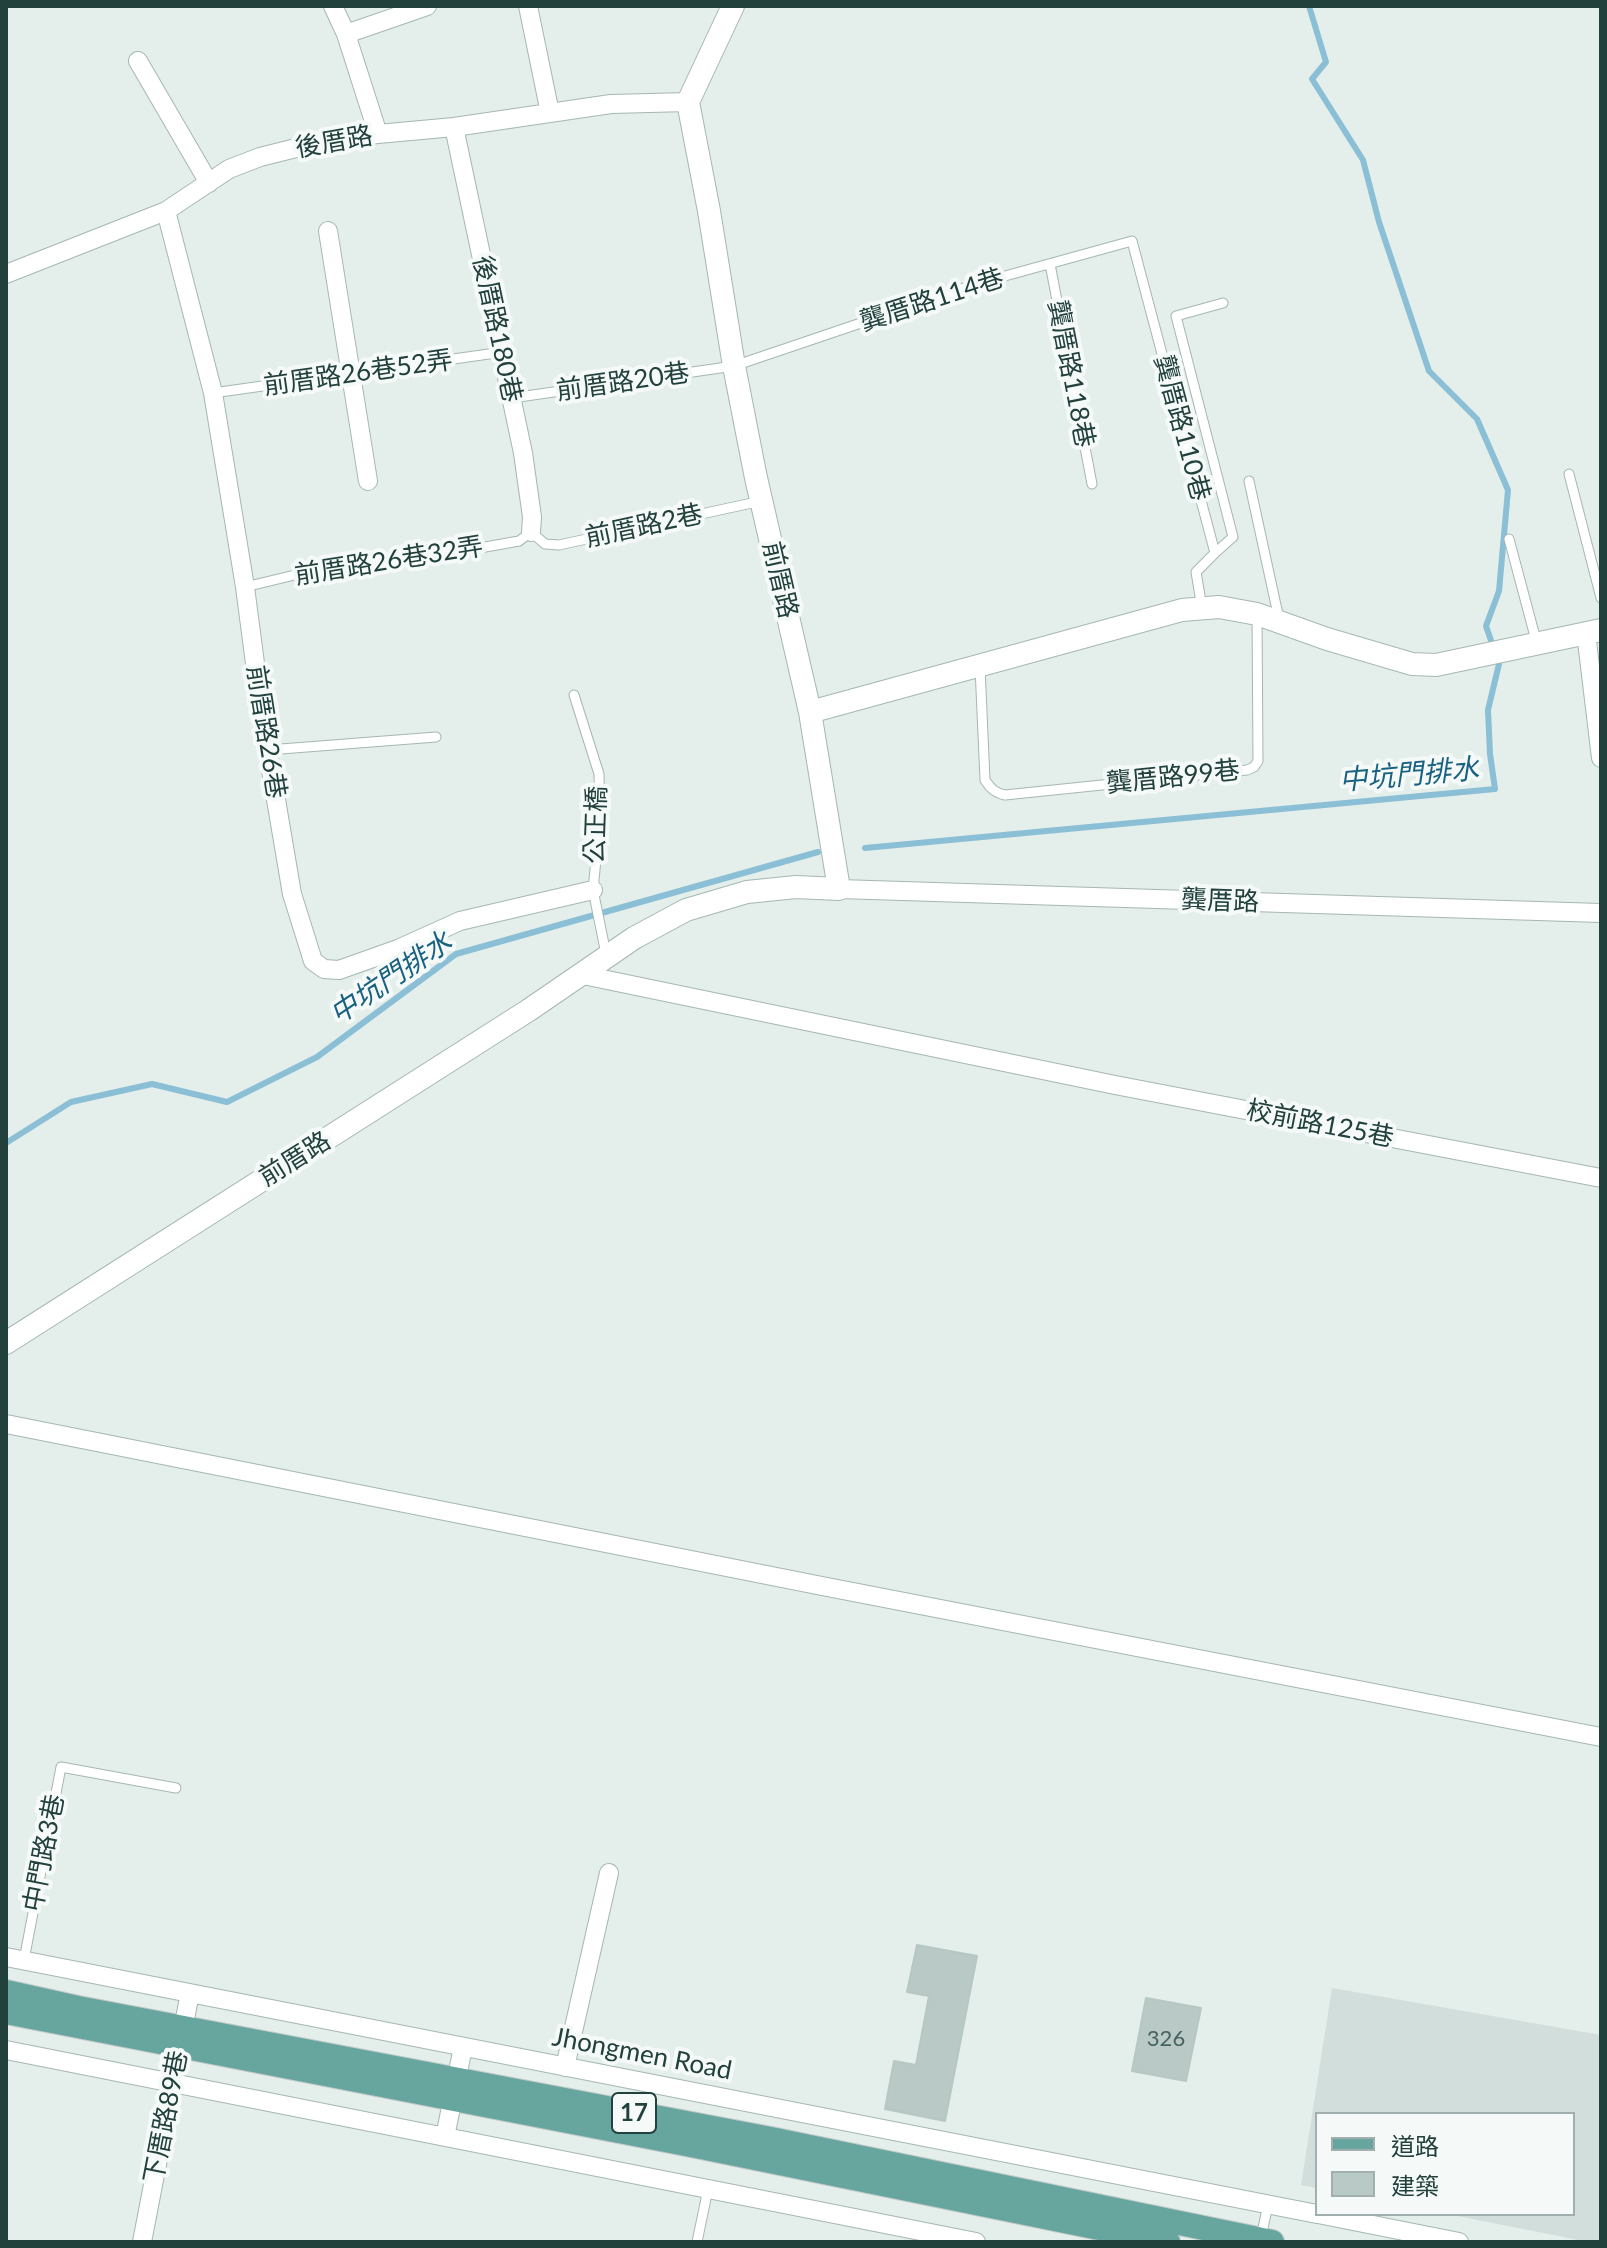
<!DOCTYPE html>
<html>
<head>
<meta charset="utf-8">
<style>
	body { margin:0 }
	#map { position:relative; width:1607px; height:2248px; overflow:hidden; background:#e4eeeb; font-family:Lato,"Noto Sans TC",sans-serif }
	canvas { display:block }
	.frame { position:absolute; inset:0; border:8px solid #22413d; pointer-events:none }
	.legend { position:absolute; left:1315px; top:2112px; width:260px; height:104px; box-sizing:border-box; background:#f5faf9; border:2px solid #a1b0ae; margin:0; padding:10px 14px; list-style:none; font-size:24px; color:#22413d }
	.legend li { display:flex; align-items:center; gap:16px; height:40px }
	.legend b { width:40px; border:2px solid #a1b0ae }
</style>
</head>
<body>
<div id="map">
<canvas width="1607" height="2248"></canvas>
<div class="frame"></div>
<ul class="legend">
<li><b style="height:10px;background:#67a69e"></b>道路</li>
<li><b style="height:22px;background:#b9c9c5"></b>建築</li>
</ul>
</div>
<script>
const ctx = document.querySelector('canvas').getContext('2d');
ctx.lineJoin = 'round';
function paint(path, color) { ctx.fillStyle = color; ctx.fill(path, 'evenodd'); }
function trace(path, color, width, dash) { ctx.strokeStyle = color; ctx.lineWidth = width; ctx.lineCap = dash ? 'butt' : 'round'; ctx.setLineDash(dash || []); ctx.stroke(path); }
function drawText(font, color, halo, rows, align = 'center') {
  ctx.font = font + ' Lato,"Noto Sans TC",sans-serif'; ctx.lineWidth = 8; ctx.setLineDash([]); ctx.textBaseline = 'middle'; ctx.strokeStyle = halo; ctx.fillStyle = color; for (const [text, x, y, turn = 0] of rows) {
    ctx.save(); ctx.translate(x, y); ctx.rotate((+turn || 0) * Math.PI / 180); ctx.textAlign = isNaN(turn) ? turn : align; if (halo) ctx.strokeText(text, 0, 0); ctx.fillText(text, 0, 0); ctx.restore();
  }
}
const built = new Path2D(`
	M1332,1988L1601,2035V2242H1589L1447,2214H1573V2114H1317V2188L1301,2185Z`);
const stream = new Path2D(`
	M865,848L1495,789L1490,754L1488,710L1499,664L1486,626L1499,591L1508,490L1477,419L1429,371L1379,222L1363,160L1312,79L1326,62L1309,6
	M6,1143L71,1102L152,1084L227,1102L317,1057L456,954L818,852`);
const building = new Path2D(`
	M917,1945L977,1956L945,2121L885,2109L894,2061L916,2065L929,1996L907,1992Z
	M1146,1998L1201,2008L1186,2081L1132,2071Z`);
const service = new Path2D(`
	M1050,264L1092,484
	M213,393L503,352
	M512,398L734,366L976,284L1132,241L1215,553L1196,572L1202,608
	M1569,474L1601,598
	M1249,481L1279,619
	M1509,539L1537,644
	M1215,553L1233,537L1176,316L1223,303
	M245,587L336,565L446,554L519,541L531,532L545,544L559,545L761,501
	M980,667L985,780C990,788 995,793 1005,795L1247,770L1254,767L1258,761L1257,614
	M574,695L599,774L600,819L593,890L606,954
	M268,750L436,737
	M24,1960L61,1767L176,1788
	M1261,2237L1268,2205
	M697,2242L708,2189`);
const minor = new Path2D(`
	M333,6L346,34L378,134
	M528,6L550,113
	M346,34L427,6
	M138,61L209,183
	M454,127L523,453L532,517L531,532
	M166,211L213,393L245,587L262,717L292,894L313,961L324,969L339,970L398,949L460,921L593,890
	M328,231L368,481
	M6,274L166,211L229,169L260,157L296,148L378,134L454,127L611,104L688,102
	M1586,633L1601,758
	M839,889L1601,913
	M583,975L1115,1085L1601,1178
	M6,1424L822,1586L1601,1737
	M6,1957L1317,2214
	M6,2050L976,2242
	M565,2067L609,1873
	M445,2137L463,2047
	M1318,2214L1459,2242
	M142,2242L190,1993`);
const tertiary = new Path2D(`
	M810,712L1182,610L1219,607L1257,614L1327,639L1412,664L1436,665L1601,630
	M6,1343L529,1010L634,938L686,910L747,892L796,887L839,889L810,712L756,478L734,366L709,211L688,102L733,6`);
const primary = new Path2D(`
	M6,1992L78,2008L771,2139L1272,2242
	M6,2012L691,2145L1168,2242`);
const numberNames = [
	["326",1166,2039]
];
const shields = [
	[634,2113,44]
];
const shieldNames = [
	["17",634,2113]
];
const streetNames = [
	["後厝路",334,142,-10],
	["龔厝路114巷",932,300,-18],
	["後厝路180巷",497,329,78],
	["前厝路26巷52弄",358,373,-8],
	["龔厝路118巷",1071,374,79],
	["前厝路20巷",623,382,-8],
	["龔厝路110巷",1182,428,75],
	["前厝路2巷",644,526,-12],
	["前厝路26巷32弄",389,561,-9],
	["前厝路",780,580,77],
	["前厝路26巷",266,732,81],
	["龔厝路99巷",1173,777,-6],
	["公正橋",596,825,-88],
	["龔厝路",1220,901,2],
	["校前路125巷",1320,1124,11],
	["前厝路",295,1159,-32],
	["中門路3巷",44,1853,-79],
	["Jhongmen Road",642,2054,11],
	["下厝路89巷",166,2117,-79]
];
const waterNames = [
	["中坑門排水",1409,775,-5],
	["中坑門排水",391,978,-34]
];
paint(built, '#d2dedb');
trace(stream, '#8abfd5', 6);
paint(building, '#b9c9c5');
trace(building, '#b6c8c3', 2);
trace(service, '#a6b7b3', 11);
trace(minor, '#a6b7b3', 20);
trace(tertiary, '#a6b7b3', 24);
trace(primary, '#c1cac9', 26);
trace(service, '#fff', 9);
trace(minor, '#fff', 18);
trace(tertiary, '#fff', 22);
trace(primary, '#67a69e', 24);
drawText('22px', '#48635f', null, numberNames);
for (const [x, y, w] of shields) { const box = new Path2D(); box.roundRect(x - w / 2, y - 20, w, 40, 6); ctx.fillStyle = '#f5faf9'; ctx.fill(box); trace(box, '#22413d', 2); }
drawText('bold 24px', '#22413d', null, shieldNames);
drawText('26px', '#22413d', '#f5faf9', streetNames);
drawText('italic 28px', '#196181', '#f5faf9', waterNames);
</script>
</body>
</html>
